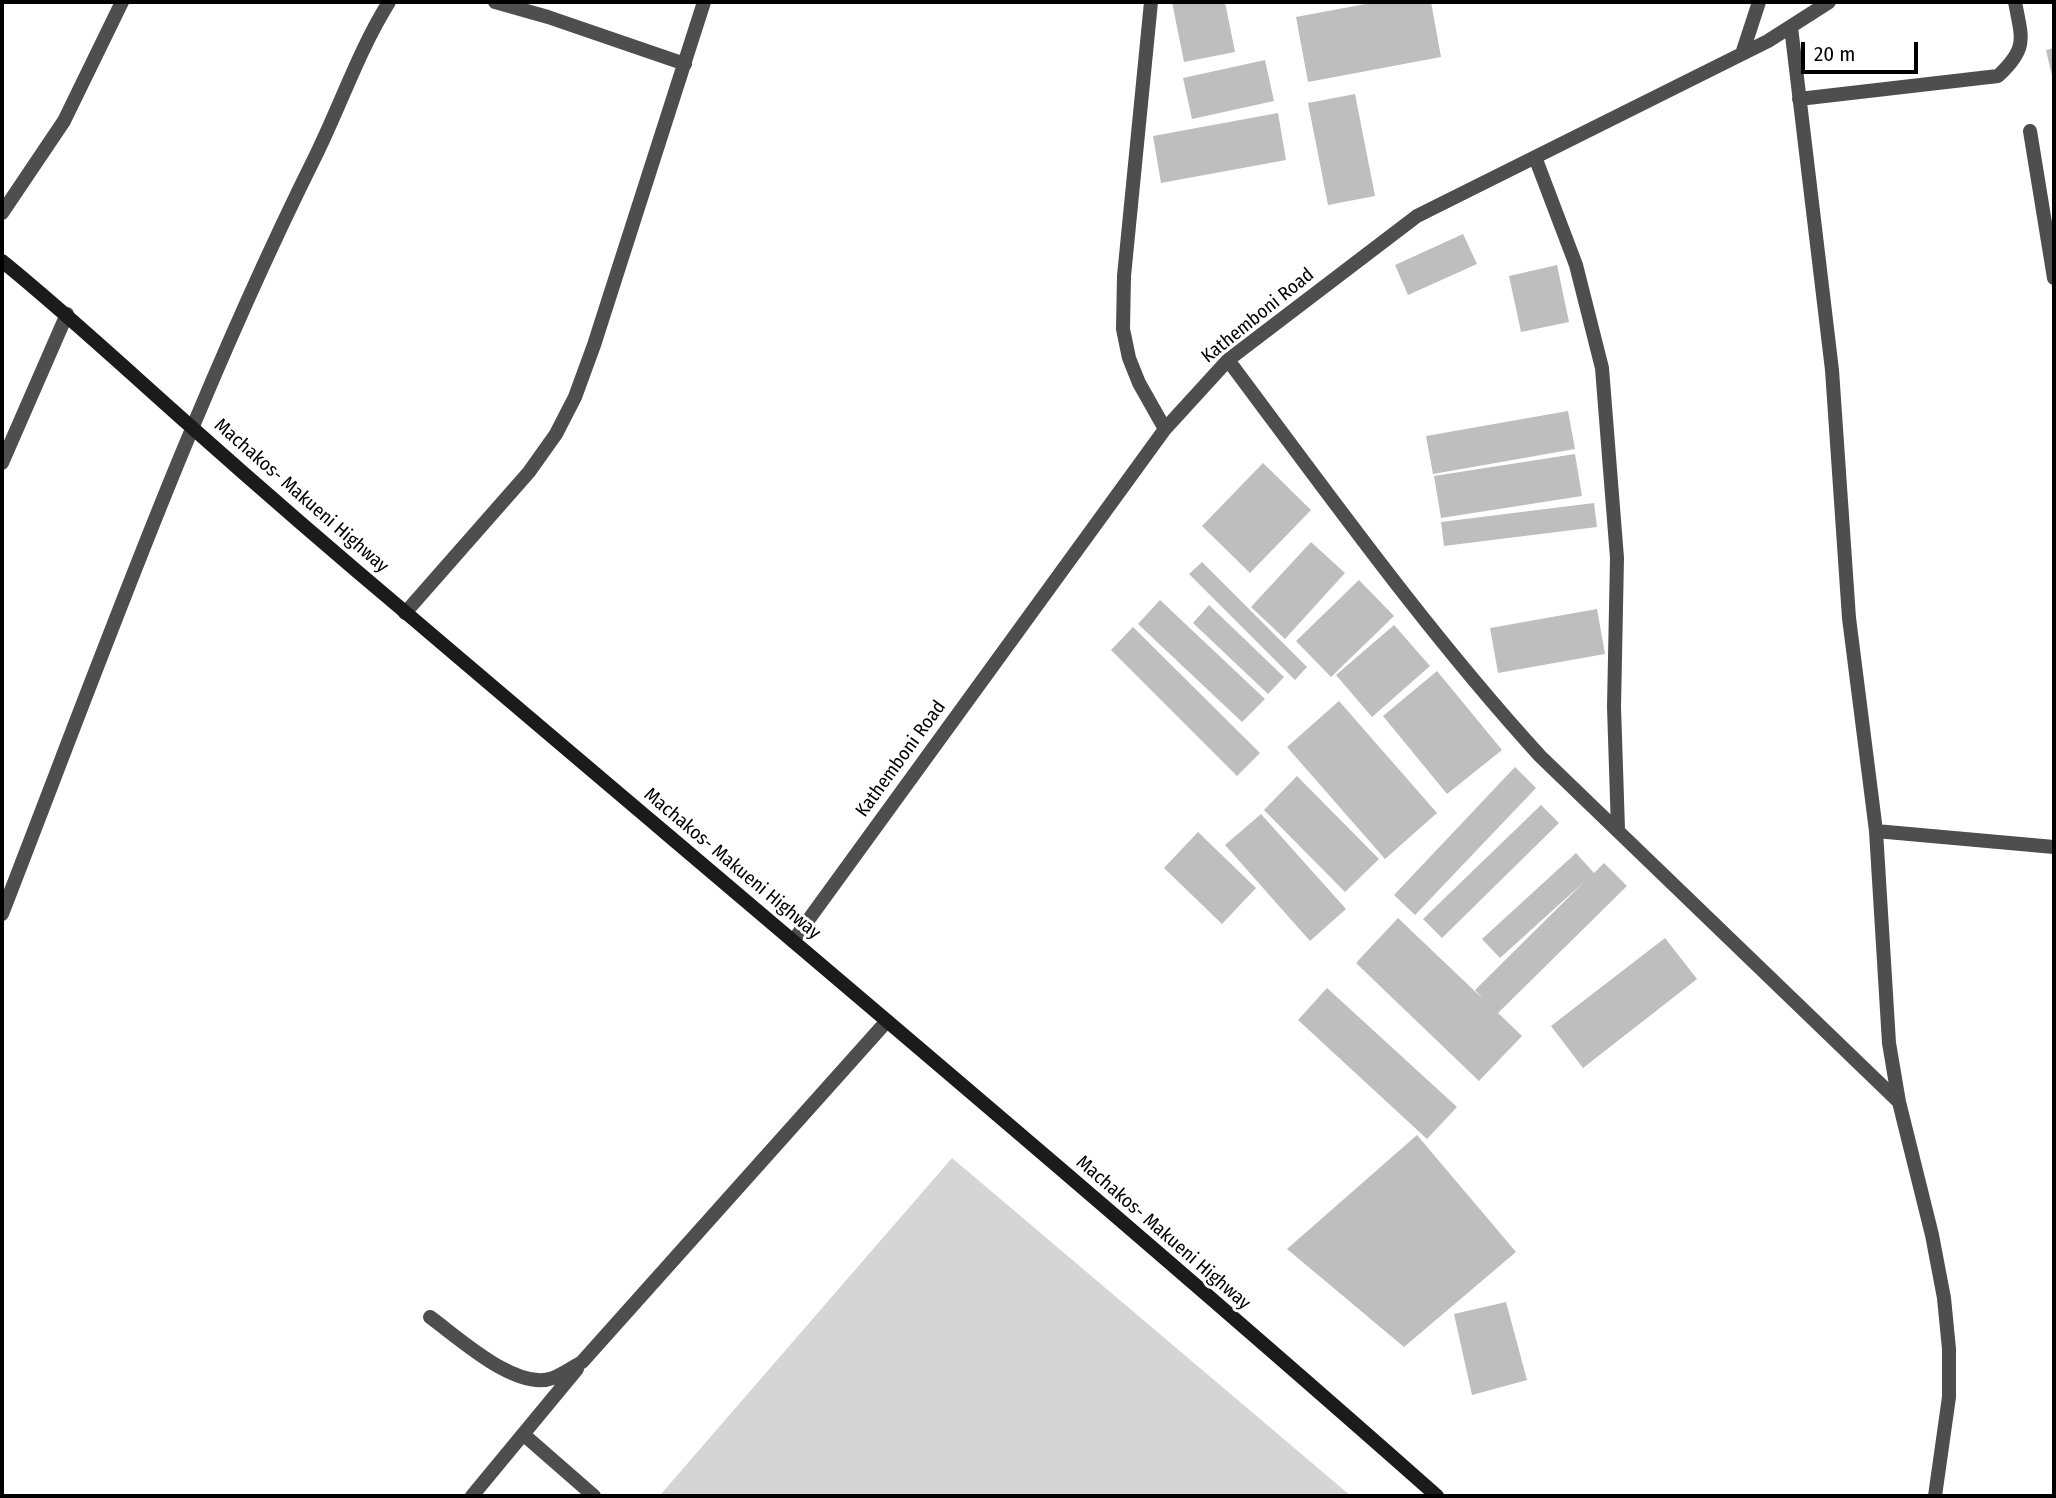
<!DOCTYPE html>
<html>
<head>
<meta charset="utf-8">
<style>
	body { margin:0 }
	#map { position:relative; width:2056px; height:1498px; overflow:hidden; background:#fff; font-family:"Fira Sans Condensed",sans-serif }
	canvas { display:block }
	.frame { position:absolute; inset:0; border:4px solid #000; pointer-events:none }
	.scale { position:absolute; left:1801px; top:42px; width:117px; height:32px; box-sizing:border-box; border:4px solid #000; border-top:0; padding-left:9px; font-size:21px; line-height:24px; white-space:nowrap; color:#000; -webkit-text-stroke:5px #fff; paint-order:stroke }
</style>
</head>
<body>
<div id="map">
<canvas width="2056" height="1498"></canvas>
<div class="frame"></div>
<div class="scale">20 m</div>
</div>
<script>
const ctx = document.querySelector('canvas').getContext('2d');
ctx.lineJoin = 'round';
function paint(path, color) { ctx.fillStyle = color; ctx.fill(path, 'evenodd'); }
function trace(path, color, width, dash) { ctx.strokeStyle = color; ctx.lineWidth = width; ctx.lineCap = dash ? 'butt' : 'round'; ctx.setLineDash(dash || []); ctx.stroke(path); }
function drawText(font, color, halo, rows, align = 'center') {
  ctx.font = font + ' "Fira Sans Condensed",sans-serif'; ctx.lineWidth = 6; ctx.setLineDash([]); ctx.textBaseline = 'middle'; ctx.strokeStyle = halo; ctx.fillStyle = color; for (const [text, x, y, turn = 0] of rows) {
    ctx.save(); ctx.translate(x, y); ctx.rotate((+turn || 0) * Math.PI / 180); ctx.textAlign = isNaN(turn) ? turn : align; if (halo) ctx.strokeText(text, 0, 0); ctx.fillText(text, 0, 0); ctx.restore();
  }
}
const green = new Path2D(`
	M952,1158L1351,1496H663L661,1494Z`);
const building = new Path2D(`
	M1172,2H1225L1235,52L1184,62Z
	M1376,2H1431L1441,57L1308,82L1296,17Z
	M2054,48V80H2053L2046,50Z
	M1265,60L1274,101L1192,119L1183,78Z
	M1355,94L1375,196L1328,205L1308,103Z
	M1278,113L1286,160L1161,183L1153,136Z
	M1463,234L1477,264L1408,295L1395,265Z
	M1557,265L1569,322L1521,332L1509,276Z
	M1568,411L1575,449L1433,474L1426,436Z
	M1575,454L1582,496L1441,518L1434,476Z
	M1263,463L1311,510L1250,573L1202,526Z
	M1594,503L1597,527L1444,546L1441,522Z
	M1311,542L1345,573L1285,639L1251,607Z
	M1202,562L1307,667L1295,680L1189,574Z
	M1359,580L1394,616L1331,677L1296,641Z
	M1160,600L1265,699L1242,722L1138,624Z
	M1209,605L1284,677L1268,694L1193,623Z
	M1597,609L1605,654L1498,673L1490,628Z
	M1394,625L1430,666L1372,717L1336,675Z
	M1133,627L1260,753L1237,776L1111,650Z
	M1437,671L1502,750L1447,794L1383,716Z
	M1339,701L1437,813L1385,859L1287,747Z
	M1515,767L1536,788L1415,915L1394,895Z
	M1297,776L1379,859L1345,892L1264,810Z
	M1541,805L1559,823L1442,938L1423,919Z
	M1261,814L1346,909L1310,941L1225,845Z
	M1198,832L1256,888L1222,924L1164,868Z
	M1576,853L1594,873L1604,863L1627,886L1498,1013L1522,1036L1479,1081L1356,963L1398,918L1483,999L1475,990L1584,882L1500,958L1482,939Z
	M1665,938L1697,979L1583,1068L1551,1026Z
	M1327,988L1457,1107L1427,1139L1298,1020Z
	M1417,1135L1516,1252L1404,1347L1287,1249Z
	M1506,1302L1527,1380L1472,1395L1454,1314Z`);
const minor = new Path2D(`
	M495,2L548,17L685,64
	M1151,2L1124,276L1123,329L1129,358L1139,383L1165,429
	M1791,27L1832,370L1849,618L1876,831L1889,1043L1899,1102L1932,1235L1944,1298L1949,1349V1397L1935,1496
	M1742,54L1759,2
	M1799,99L1998,76C2028,48 2022,39 2015,2
	M2030,131L2054,278
	M1535,157L1576,265L1602,368L1617,558L1614,707L1618,829
	M2,213L64,121L122,2
	M1228,360C1329,495 1427,632 1540,756L1899,1102
	M2,463L67,314
	M405,613L529,472L556,434L575,397L594,345L704,2
	M1876,831L2054,847
	M2,914C101,659 194,400 316,155C341,104 359,50 389,2
	M793,941L1165,429L1228,360L1417,216L1768,41L1829,2
	M430,1317C459,1338 517,1392 553,1378C563,1374 573,1367 582,1362L887,1021
	M523,1434L594,1496
	M472,1496L577,1369`);
const secondary = new Path2D(`
	M2,261C66,313 126,369 188,424C261,489 336,554 411,617C754,909 1100,1198 1437,1496`);
const streetNames = [
	["Kathemboni Road",1258,316,-39],
	["Machakos- Makueni Highway",301,496,41],
	["Kathemboni Road",901,759,-54],
	["Machakos- Makueni Highway",732,864,40],
	["Machakos- Makueni Highway",1163,1233,41]
];
paint(green, '#d5d5d5');
paint(building, '#bebebe');
trace(minor, '#4e4e4e', 14);
trace(secondary, '#1b1b1b', 14);
drawText('19px', '#000', '#fff', streetNames);
</script>
</body>
</html>
